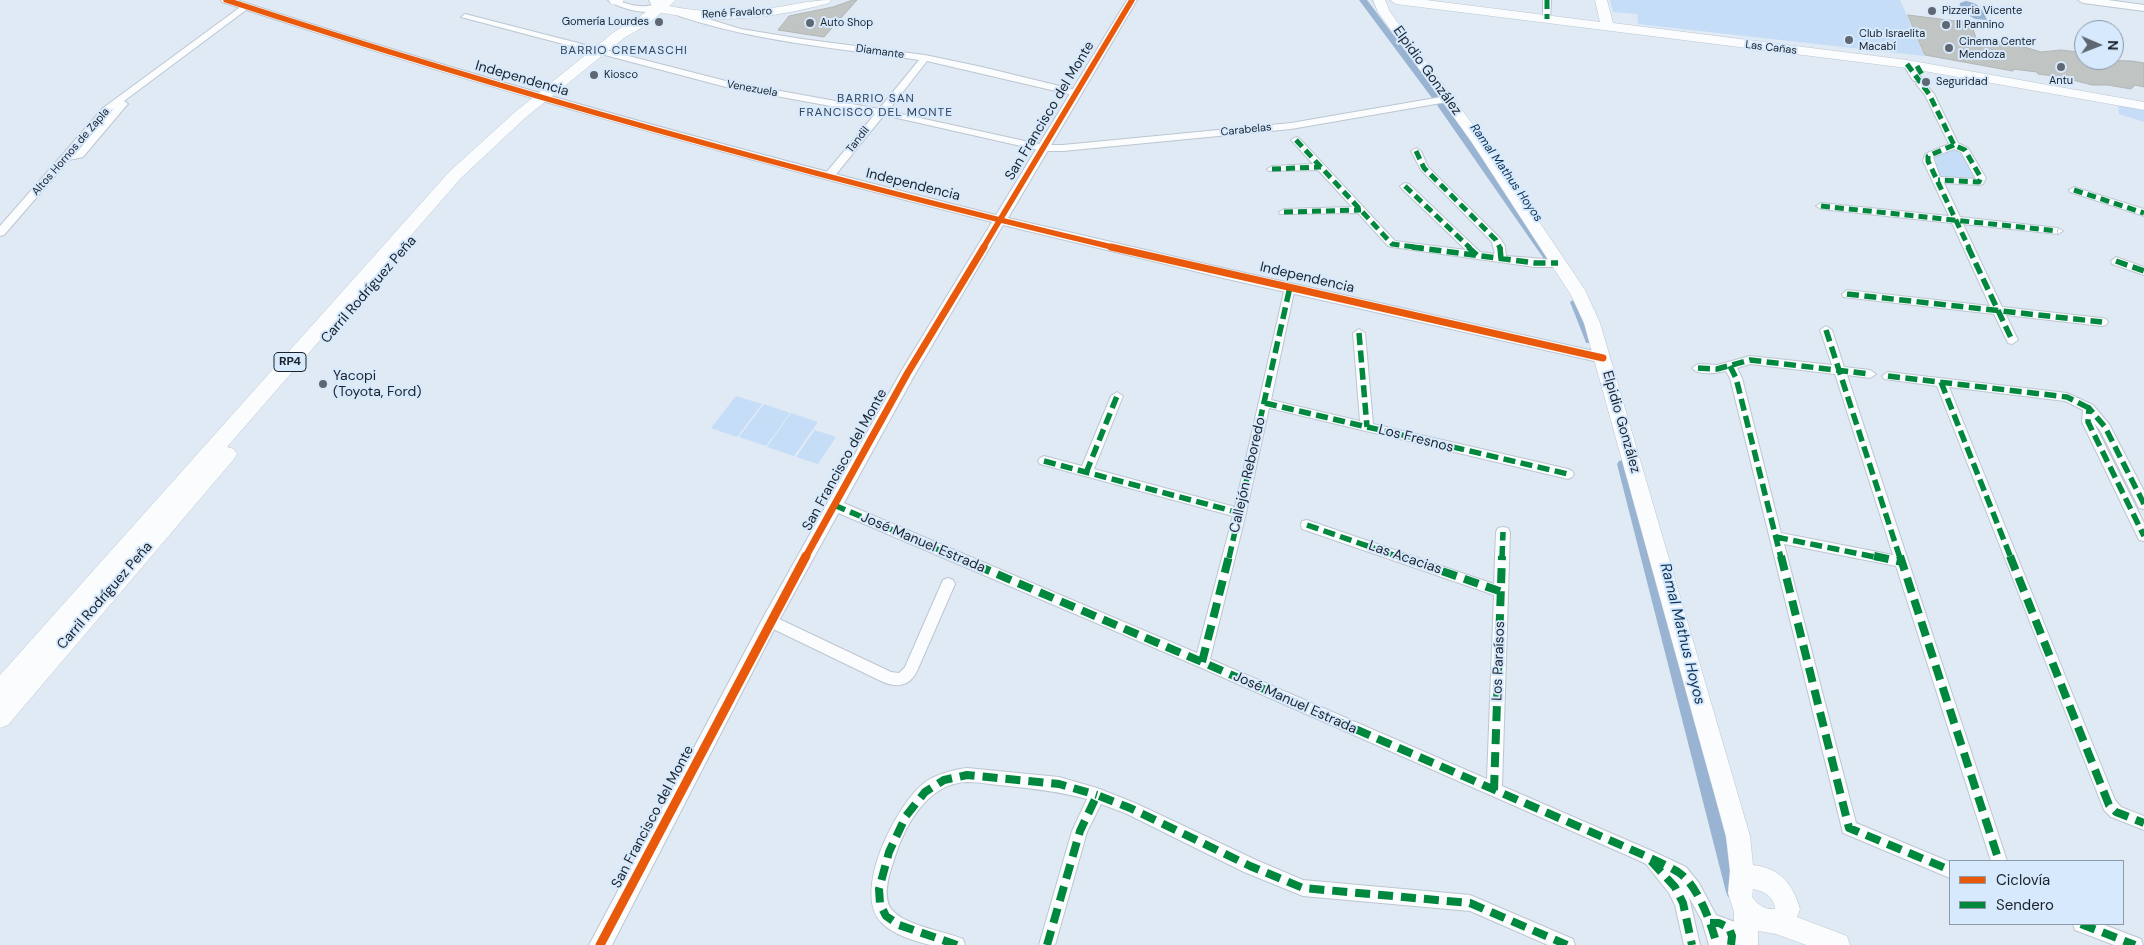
<!DOCTYPE html>
<html>
<head>
<meta charset="utf-8">
<style>
	body { margin:0 }
	#map { position:relative; width:2144px; height:945px; overflow:hidden; background:#dfeaf5; font-family:"DM Sans",sans-serif }
	canvas { display:block }
	.legend { position:absolute; left:1949px; top:860px; width:175px; height:65px; box-sizing:border-box; background:#d7e9fd; border:1px solid #8b99a9; margin:0; padding:6px 9px; list-style:none; font-size:15px; color:#1a222b }
	.legend li { display:flex; align-items:center; gap:10px; height:25px }
	.legend b { width:25px; border:1px solid #8b99a9 }
	.north { position:absolute; left:2074px; top:20px; width:50px; height:50px; box-sizing:border-box; background:#d7e9fd; border:1px solid #8b99a9; border-radius:50%; rotate:91deg; font-size:14px; font-weight:700; line-height:20px; text-align:center; color:#1a222b }
	.north::after { content:''; display:block; margin:auto; width:18px; height:22px; background:#5f6872; clip-path:polygon(50% 0,100% 100%,50% 72%,0 100%) }
</style>
</head>
<body>
<div id="map">
<canvas width="2144" height="945"></canvas>
<ul class="legend">
<li><b style="height:6px;background:#e8590c"></b>Ciclovía</li>
<li><b style="height:6px;background:#00873e"></b>Sendero</li>
</ul>
<div class="north">N</div>
</div>
<script>
const ctx = document.querySelector('canvas').getContext('2d');
ctx.lineJoin = 'round';
function paint(path, color) { ctx.fillStyle = color; ctx.fill(path, 'evenodd'); }
function trace(path, color, width, dash) { ctx.strokeStyle = color; ctx.lineWidth = width; ctx.lineCap = dash ? 'butt' : 'round'; ctx.setLineDash(dash || []); ctx.stroke(path); }
function drawText(font, color, halo, rows, align = 'center') {
  ctx.font = font + ' "DM Sans",sans-serif'; ctx.lineWidth = 4; ctx.setLineDash([]); ctx.textBaseline = 'middle'; ctx.strokeStyle = halo; ctx.fillStyle = color; for (const [text, x, y, turn = 0] of rows) {
    ctx.save(); ctx.translate(x, y); ctx.rotate((+turn || 0) * Math.PI / 180); ctx.textAlign = isNaN(turn) ? turn : align; if (halo) ctx.strokeText(text, 0, 0); ctx.fillText(text, 0, 0); ctx.restore();
  }
}
const green = new Path2D(`
	M1610,0H1900L1924,56L1638,24L1637,14L1613,12Z
	M2118,102L2144,107V122L2119,114Z
	M1954,145L1965,150L1979,182L1938,180L1932,154Z
	M736,396L762,404L737,437L711,428Z
	M764,404L790,413L766,446L739,437Z
	M791,413L818,422L794,456L767,447Z
	M815,430L836,437L818,464L796,457Z`);
const water = new Path2D(`
	M1966,1C1978,3 1982,8 1987,20L1975,19L1959,10L1960,3Z`);
const canal = new Path2D(`
	M1359,0H1367L1438,94V98H1432Z
	M1441,102L1444,103L1550,255V259H1544L1437,105Z
	M1575,299L1580,302L1595,340L1594,343H1586L1585,340L1570,302Z
	M1623,460L1627,461L1629,464L1740,892L1738,897L1733,899L1728,897L1726,892L1617,464L1619,461Z`);
const building = new Path2D(`
	M853,0H857L824,37L778,30L789,16L833,7Z
	M1908,15L1971,23L1977,41H2004L2041,52L2061,50L2078,52L2084,54V60L2132,61L2144,63V87L2135,85L2131,89L2108,85H2092L2061,77L2038,74L2037,72L2013,69V71L1925,55Z`);
const minorTunnel = new Path2D(`
	M1926,80L1928,85`);
const minor = new Path2D(`
	M608,0C622,0 629,6 640,6C648,7 657,3 663,8C651,17 619,9 608,0Z
	M1543,0H1551L1550,21L1543,19Z
	M243,5L250,7L124,101L128,104L126,106L83,157L69,160L4,235L0,236V226L103,108ZM114,108L77,152L74,153L109,112Z
	M682,11L741,29L802,39L925,55L982,67L1080,91L1082,93L1077,96L927,61L888,111L1043,145H1063L1291,123L1447,96L1452,99L1447,102L1291,129L1063,151H1043L884,115L833,178H825V174L875,114L726,87L461,17L465,14L726,81L879,109L919,60C838,48 757,42 679,16L678,14Z
	M1907,61L1910,62L1922,79L1920,81H1914L1912,79L1903,64Z
	M1921,81L1924,82L1934,94L1958,143L1968,148L1986,178L1983,184L1979,185L1944,183L1960,217L2058,228L2063,231L2058,234L1963,224L2002,307L2102,318L2106,319L2108,322L2106,325L2102,326L2006,315L2018,340L2012,344L2008,343L1994,314L1843,297L1842,294L1847,290L1990,306L1952,223L1821,209L1816,206L1821,203L1949,216L1923,161L1925,154L1949,144L1925,95L1916,84ZM1954,149L1961,152L1976,179L1940,177L1933,157Z
	M1296,137L1299,138L1395,241L1466,250L1401,188L1400,186L1405,183L1409,184L1480,252L1495,254L1492,242L1421,170L1411,151L1416,148L1421,151L1428,167L1500,238L1505,246L1506,256C1516,257 1559,259 1563,263L1558,267H1535L1392,247L1388,246L1358,213L1280,214L1279,212L1284,209L1352,207L1318,170L1269,171L1267,169L1272,166L1313,164L1291,140Z
	M2074,187L2144,209V216L2070,192L2069,190Z
	M2116,257L2144,267V275L2112,264L2111,261Z
	M1290,283L1295,287L1271,400L1360,421L1353,333L1359,329L1365,333L1373,424L1568,469L1572,471L1574,474L1572,477L1568,479L1269,408L1246,513L1210,659L1487,779L1494,595L1302,529L1301,525L1302,521L1307,520L1494,584L1496,532L1498,528L1503,527L1508,528L1510,532L1502,786L1652,851L1686,867L1699,883L1716,915L1735,922L1740,936L1739,945H1709L1702,921L1689,897L1700,945H1684L1675,905L1669,893L1646,864L1640,861L1197,666L829,509L828,505L829,501H839L1197,653L1233,516L1040,464L1038,461L1040,458L1044,456L1082,466L1111,396L1117,392L1123,396L1094,469L1235,507L1285,287Z
	M1826,326L1832,330L1844,367L1870,370L1876,374L1870,378L1847,375L2007,861H1991L1896,566L1784,544L1856,823L1950,862V878L1843,833L1730,378L1726,371C1717,373 1699,376 1692,368L1698,364L1717,365L1750,356L1832,365L1820,330ZM1750,364L1835,374L1893,555L1781,533L1742,378L1737,368Z
	M1888,372L2067,393L2093,405L2109,424L2144,491V509L2139,508L2100,430L2094,423L2144,523V541L2139,540L2082,422L2083,410L2065,401L1949,387L2115,800L2121,807L2144,816V830L2111,817L2104,810L1937,386L1884,379L1882,376Z
	M948,578L953,580L955,584L917,671C910,686 897,688 883,682L765,625L763,621L765,617L770,615L775,617L891,672L899,673L905,667L943,580Z
	M967,768L1059,777L1097,788L1135,803L1256,860L1303,880L1470,895L1573,939L1575,945H1548L1470,911L1303,896L1244,872L1125,813L1101,804L1087,832L1055,945H1039L1072,831L1087,799C1061,792 1036,789 1009,786C995,785 981,782 967,782C927,783 904,827 894,860C889,874 881,899 893,911C907,926 944,931 963,939L965,945C954,945 942,945 931,945C916,942 892,934 882,923C851,893 896,805 924,783C936,774 952,770 967,768Z
	M2073,924H2102L2141,939L2143,945H2114L2075,930Z`);
const tertiary = new Path2D(`
	M221,0H237C487,82 741,151 996,215L1127,0H1137L1008,218L1223,268L1603,353L1608,354L1610,358L1608,362L1603,363L1223,278L1003,225L914,376L776,626L612,945H589L764,616L902,370L992,222C733,157 476,86 222,2Z
	M2078,0H2108L2144,5V11L2083,3Z`);
const secondary = new Path2D(`
	M609,0H624C621,5 616,5 611,4Z
	M649,0H661L664,5C697,12 730,14 763,9C786,7 808,0 831,0L829,3C771,19 714,25 654,11Z
	M1373,0H1385L1390,12L1484,140L1585,290L1600,323L1750,836L1753,865C1780,868 1793,884 1800,909L1797,917L1847,936L1850,945H1806L1776,934L1758,931V945H1734V912L1728,893L1730,871L1726,836L1584,323L1571,295L1471,141L1378,12ZM1753,889C1765,891 1774,897 1775,909C1765,910 1758,905 1752,897Z
	M1390,0H1426L1600,22L1595,0H1607L1613,23L1907,60L2144,102V110L1907,68L1396,4Z`);
const primary = new Path2D(`
	M661,0H676L648,24L624,38L525,118L461,178L227,447L234,449L237,454L234,459L8,725L0,728V675L449,172L515,112L614,32L638,18Z`);
const quietFar2 = new Path2D(`
	M1547,0V19
	M1907,64L1929,94L1954,145L1965,150L1981,178L1979,182L1938,180
	M1917,66L1929,87
	M1296,140L1392,244L1422,248
	M1954,145L1928,156V161L1969,248
	M1416,151L1424,168L1496,240L1500,248
	M1272,169L1321,167
	M1405,186L1470,248
	M2074,190L2144,213
	M1821,206L2058,231
	M1284,212L1361,210`);
const quietFar1 = new Path2D(`
	M1412,247L1535,263H1558
	M1468,247L1478,256
	M1500,247L1501,259
	M1968,247L2012,340
	M2116,261L2144,271
	M1847,294L2102,322
	M1826,330L1900,558
	M1359,333L1367,427
	M1730,366L1736,378L1781,558
	M1698,368L1717,369L1750,360L1870,374
	M1888,376L2067,397L2089,408
	M1941,382L2011,558
	M1265,403L1568,474
	M1044,461L1240,513
	M1086,473L1117,396
	M2144,504L2105,427L2089,408L2088,422L2144,536
	M834,505L958,558
	M1307,525L1402,558
	M1776,537L1880,558
	M1229,558L1290,287
	M1502,558L1503,532`);
const quiet = new Path2D(`
	M955,556L1202,662L1646,856C1657,861 1668,866 1678,872C1698,885 1711,923 1717,945
	M1399,556L1502,592
	M1781,556L1849,828L1950,870
	M1874,556L1902,562
	M1900,556L1999,861
	M2010,556L2109,805L2116,812L2144,823
	M1202,662L1229,556
	M1494,790L1502,556
	M1651,861L1675,887L1683,903L1692,945
	M1710,923H1719L1729,928L1732,936L1731,945
	M2081,924L2135,945
	M957,945L899,925L886,916L880,904L879,889L889,852L906,816L925,792L944,780L967,775L1059,784L1097,795
	M1047,945L1080,831L1097,795L1130,808L1250,866L1303,888L1470,903L1567,945`);
const cyclewayFar2 = new Path2D(`
	M226,0C519,96 816,177 1116,248
	M983,248L1132,0`);
const cyclewayFar1 = new Path2D(`
	M1111,247L1603,358
	M805,558L907,374L984,247`);
const cycleway = new Path2D(`
	M600,945L806,556`);
const markers = [
	[1932,11,5,"#5f6872"],
	[659,22,5,"#5f6872"],
	[810,23,5,"#5f6872"],
	[1946,25,5,"#5f6872"],
	[1849,40,5,"#5f6872"],
	[1949,48,5,"#5f6872"],
	[2061,67,5,"#5f6872"],
	[594,75,5,"#5f6872"],
	[1926,82,5,"#5f6872"],
	[323,384,5,"#5f6872"]
];
const farPoinames = [
	["Pizzeria Vicente",1942,11],
	["Gomería Lourdes",649,22,"right"],
	["Auto Shop",820,23],
	["Il Pannino",1956,25],
	["Club Israelita",1859,34],
	["Macabí",1859,47],
	["Cinema Center",1959,42],
	["Mendoza",1959,55],
	["Kiosco",604,75],
	["Antu",2061,81,"center"],
	["Seguridad",1936,82]
];
const farStreetnames = [
	["René Favaloro",737,13,-3],
	["Las Cañas",1771,48,7],
	["Diamante",880,52,8],
	["Venezuela",752,89,10],
	["Carabelas",1246,130,-6],
	["Tandil",858,140,-52],
	["Altos Hornos de Zapla",71,152,-49]
];
const farNeighbourhoodnames = [
	["BARRIO CREMASCHI",624,51],
	["BARRIO SAN",876,99],
	["FRANCISCO DEL MONTE",876,113]
];
const farWaternames = [
	["Ramal Mathus Hoyos",1506,173,55]
];
const shields = [
	[290,362,32]
];
const shieldNames = [
	["RP4",290,362]
];
const streetNames = [
	["Elpidio González",1427,71,54],
	["Independencia",522,79,16],
	["San Francisco del Monte",1050,111,-59],
	["Independencia",913,185,14],
	["Independencia",1307,278,13],
	["Carril Rodríguez Peña",369,290,-49],
	["Elpidio González",1621,422,74],
	["Los Fresnos",1416,439,14],
	["San Francisco del Monte",845,460,-61],
	["Callejón Reboredo",1248,475,-77],
	["José Manuel Estrada",923,543,23],
	["Las Acacias",1405,558,19],
	["Carril Rodríguez Peña",105,596,-49],
	["Los Paraísos",1499,661,-88],
	["José Manuel Estrada",1295,703,24],
	["San Francisco del Monte",653,817,-62]
];
const poiNames = [
	["Yacopi",333,376],
	["(Toyota, Ford)",333,392]
];
const waterNames = [
	["Ramal Mathus Hoyos",1682,634,76]
];
paint(green, '#c5ddf7');
paint(water, '#99b4d2');
paint(canal, '#99b4d2');
paint(building, '#c0c4c2');
trace(building, '#b1b5b5', 1);
trace(minorTunnel, '#b8c2cd', 9, [9, 5]);
trace(minor, '#bdc6d0', 2);
trace(tertiary, '#bdc6d0', 2);
trace(secondary, '#bdc6d0', 1);
trace(primary, '#bdc6d0', 1);
paint(minor, '#fafcfe');
paint(tertiary, '#fafcfe');
paint(secondary, '#fafcfe');
paint(primary, '#fafcfe');
trace(quietFar2, '#00873e', 5, [9, 5]);
trace(quietFar1, '#00873e', 5.5, [12, 5.5]);
trace(quiet, '#00873e', 8, [15, 8]);
trace(cyclewayFar2, '#e8590c', 5.5);
trace(cyclewayFar1, '#e8590c', 7);
trace(cycleway, '#e8590c', 9);
for (const [x, y, r, color] of markers) { const dot = new Path2D(); dot.arc(x, y, r, 0, 2 * Math.PI); ctx.fillStyle = color; ctx.fill(dot); trace(dot, '#d7e9fd', 2); }
drawText('11px', '#1a222b', '#d7e9fd', farPoinames, 'left');
drawText('11px', '#1a222b', '#d7e9fd', farStreetnames);
ctx.letterSpacing = '1px';
drawText('12px', '#324458', '#d7e9fd', farNeighbourhoodnames);
ctx.letterSpacing = '0px';
drawText('italic 12px', '#0a3155', '#d7e9fd', farWaternames);
for (const [x, y, w] of shields) { const box = new Path2D(); box.roundRect(x - w / 2, y - 9.5, w, 19, 4); ctx.fillStyle = '#d7e9fd'; ctx.fill(box); trace(box, '#1a222b', 1); }
drawText('bold 12px', '#1a222b', null, shieldNames);
drawText('14px', '#1a222b', '#d7e9fd', streetNames);
drawText('14px', '#1a222b', '#d7e9fd', poiNames, 'left');
drawText('italic 15px', '#0a3155', '#d7e9fd', waterNames);
</script>
</body>
</html>
